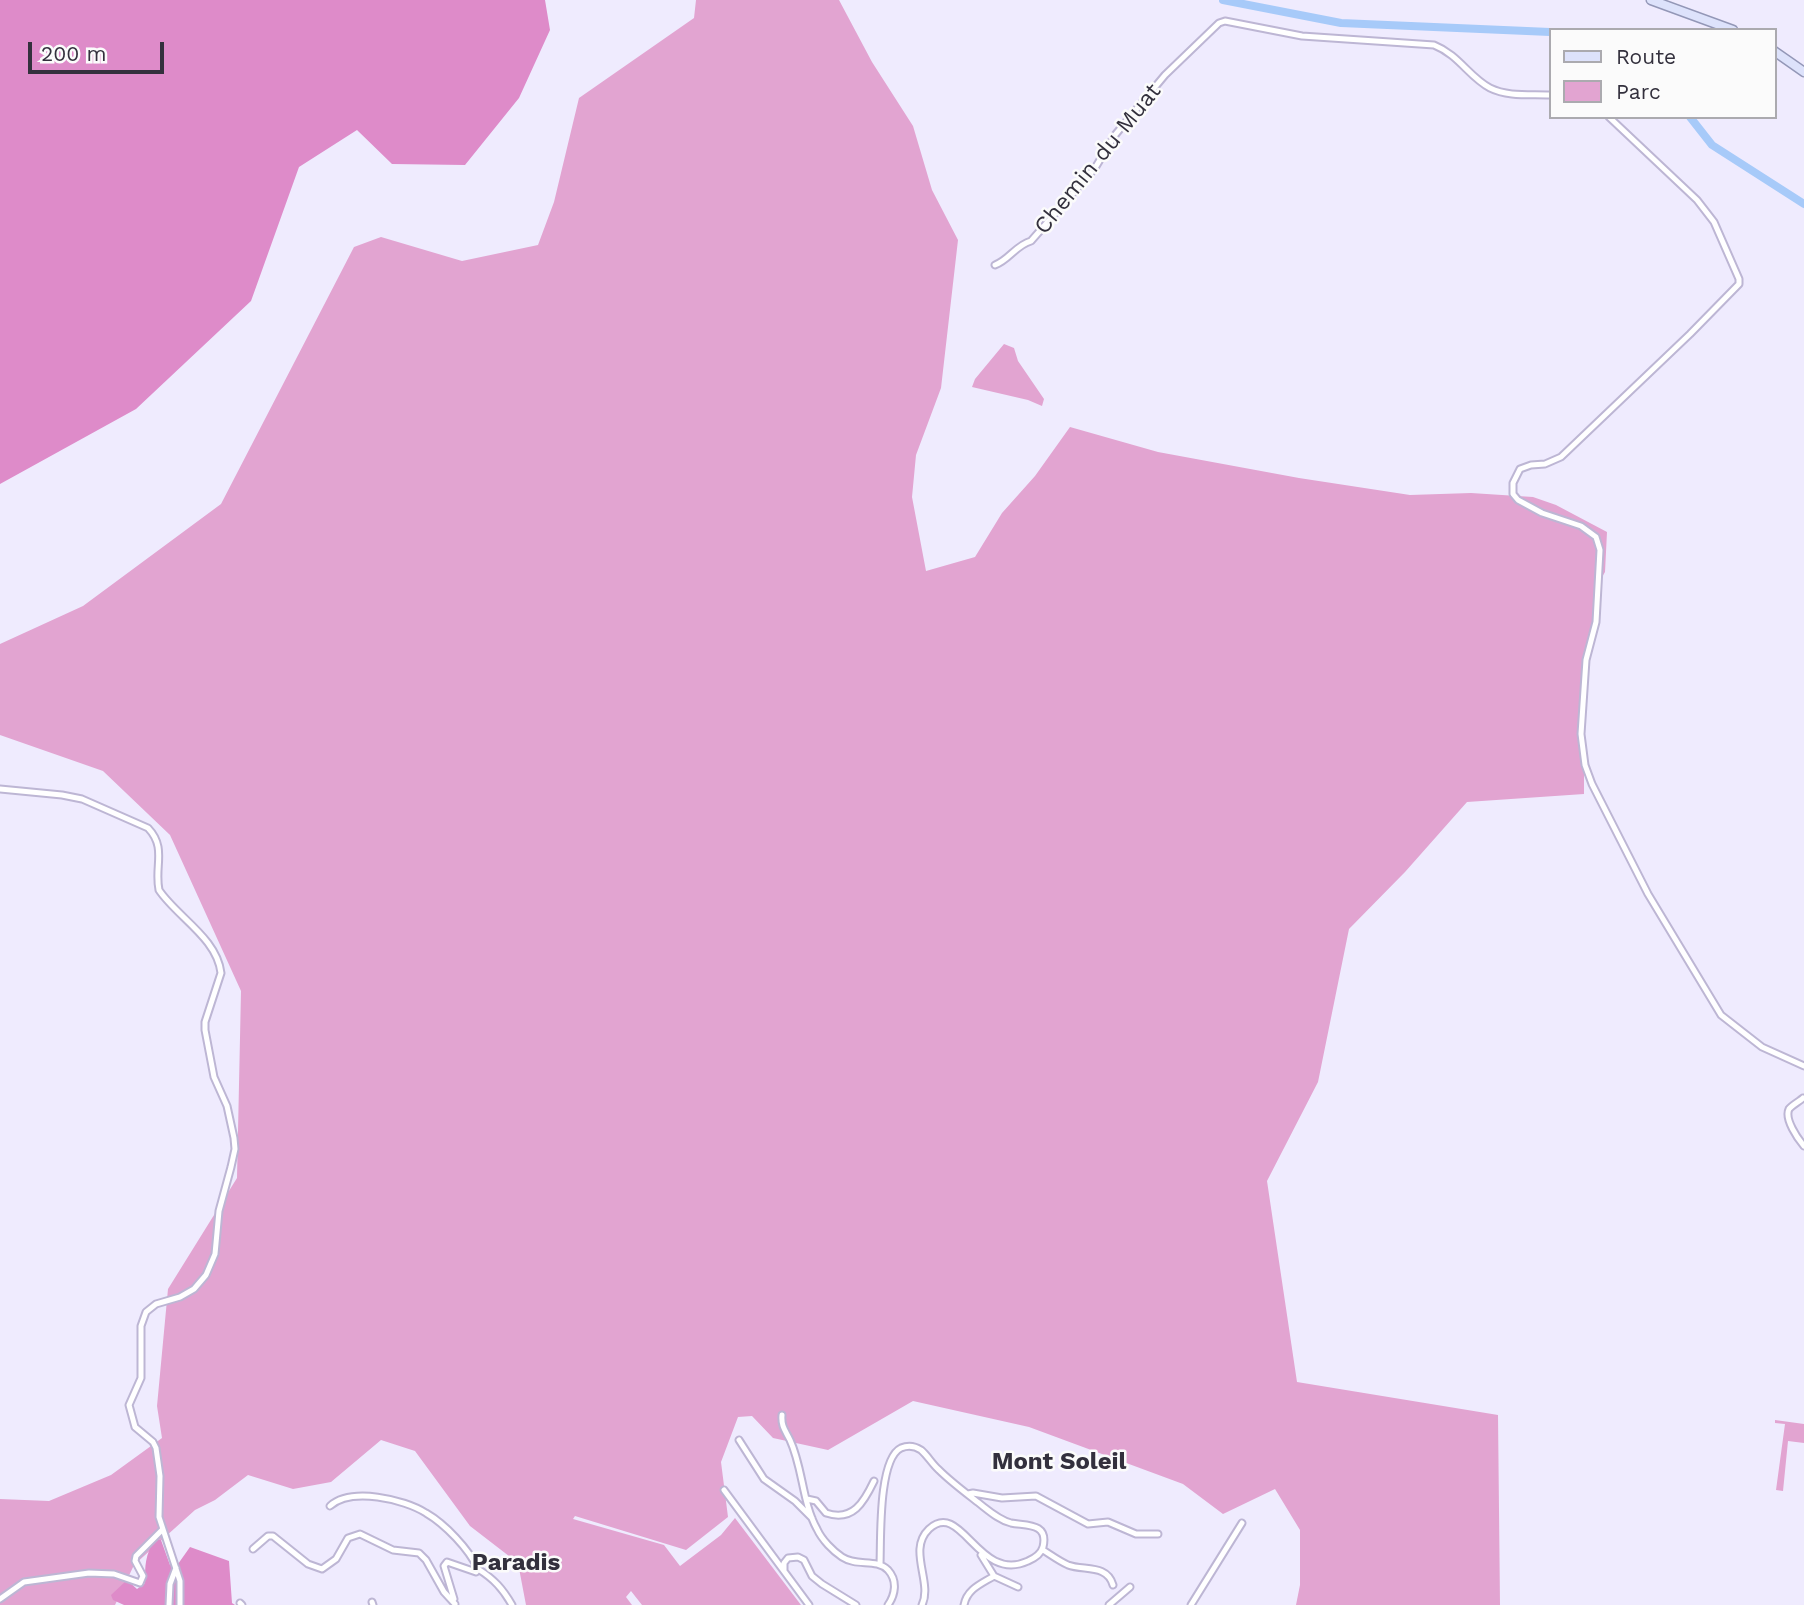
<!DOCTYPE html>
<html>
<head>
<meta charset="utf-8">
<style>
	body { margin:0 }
	#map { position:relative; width:1804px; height:1605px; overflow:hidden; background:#efebfe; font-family:"Work Sans",sans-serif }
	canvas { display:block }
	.legend { position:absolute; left:1549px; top:28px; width:228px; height:91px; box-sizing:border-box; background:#fbfbfb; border:2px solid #abaaaf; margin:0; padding:9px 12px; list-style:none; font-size:21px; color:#33303d }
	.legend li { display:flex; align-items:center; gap:14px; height:35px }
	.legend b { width:35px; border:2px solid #abaaaf }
	.scale { position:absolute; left:28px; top:42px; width:136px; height:32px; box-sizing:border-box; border:4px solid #33303d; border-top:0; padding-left:9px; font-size:21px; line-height:24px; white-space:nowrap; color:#33303d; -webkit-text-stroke:5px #fbfbfb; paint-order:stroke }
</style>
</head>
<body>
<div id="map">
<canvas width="1804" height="1605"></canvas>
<ul class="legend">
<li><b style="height:9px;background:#dde2fb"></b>Route</li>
<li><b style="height:19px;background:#e2a4d1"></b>Parc</li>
</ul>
<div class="scale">200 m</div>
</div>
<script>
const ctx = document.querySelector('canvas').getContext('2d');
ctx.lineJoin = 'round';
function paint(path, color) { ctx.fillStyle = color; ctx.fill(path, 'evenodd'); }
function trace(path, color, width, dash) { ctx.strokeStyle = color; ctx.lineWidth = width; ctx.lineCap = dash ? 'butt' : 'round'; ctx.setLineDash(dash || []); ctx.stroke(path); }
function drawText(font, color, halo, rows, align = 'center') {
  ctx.font = font + ' "Work Sans",sans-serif'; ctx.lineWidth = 5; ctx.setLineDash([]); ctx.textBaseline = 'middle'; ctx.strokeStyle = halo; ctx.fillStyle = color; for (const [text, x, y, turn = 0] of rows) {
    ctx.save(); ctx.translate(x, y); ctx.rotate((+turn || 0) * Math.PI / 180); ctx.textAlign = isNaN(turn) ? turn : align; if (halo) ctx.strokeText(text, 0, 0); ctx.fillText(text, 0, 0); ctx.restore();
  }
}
const green = new Path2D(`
	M696,0H839L872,62L913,126L932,190L958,240L941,388L916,455L912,497L926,571L975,557L1002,513L1035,476L1070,427L1158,452L1299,478L1410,495L1471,493L1533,497L1556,505L1607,532L1605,572L1597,586L1591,633L1584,657V794L1467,802L1405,872L1349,929L1318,1082L1267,1181L1297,1382L1498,1415L1500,1605H1296L1300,1585V1530L1275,1489L1223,1514L1183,1484L1029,1427L913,1401L828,1450L773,1438L752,1416L738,1417L721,1462L728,1517L686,1550L575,1516L573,1519L664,1545L680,1566L721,1535L735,1518L801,1605H642L631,1591L626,1597L632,1605H526L518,1563L470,1526L415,1451L381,1440L331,1482L293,1489L248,1475L215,1500L195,1510L134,1565L115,1605H0V1499L49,1501L111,1475L162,1438L157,1406L168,1289L237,1178L241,991L170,835L103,771L0,735V644L83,606L221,504L354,247L381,237L462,261L538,245L554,202L579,98L694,18Z
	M1004,344L1014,348L1018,361L1044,399L1042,406L1028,400L972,387L975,379Z
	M1775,1420L1804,1424V1443L1788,1441L1783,1491L1776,1490L1785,1424L1775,1423Z`);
const forest = new Path2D(`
	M0,0H545L550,30L519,98L465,165L392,164L357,130L299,167L251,301L136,409L0,484Z
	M155,1540H161L170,1565L178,1564L190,1547L229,1561L232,1603L235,1605H124L113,1600L111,1595L127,1580L137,1589L145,1583C145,1566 145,1554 155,1540Z`);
const river = new Path2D(`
	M1223,0L1341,23L1550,32
	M1690,117L1712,145L1804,204`);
const minor = new Path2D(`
	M1609,117L1697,200L1714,222L1739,279V284L1690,334L1561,457L1545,464L1531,465L1520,469L1513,483V494L1518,500L1542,513L1581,526L1596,537L1600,550L1596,622L1586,660L1581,734L1585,765L1592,784L1648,894L1721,1015L1762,1047L1804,1066
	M995,265C1009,260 1016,245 1031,241L1095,168L1115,135L1165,75L1219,23L1225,21L1302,36L1434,45C1459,55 1469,77 1490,88C1508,97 1531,94 1550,95
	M0,789L62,795L82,799L148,828C167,848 154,866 159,890C177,917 217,938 221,973L205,1022V1030L214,1077L227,1106L234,1138L235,1149L231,1167L219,1211L215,1254L206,1275L194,1289L180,1297L156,1304L146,1312L141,1326V1378L129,1405L135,1427L153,1442L156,1448L160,1476L159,1517L180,1581V1605
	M1803,1098C1800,1101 1792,1105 1789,1109C1784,1119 1798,1139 1804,1146
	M782,1415C781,1426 785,1430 790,1440C803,1468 802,1502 817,1529C822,1540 833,1551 842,1557C857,1567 876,1558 888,1570C898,1581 895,1595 888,1605
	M739,1440L764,1479L795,1501L812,1518
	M724,1490L809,1605
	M968,1494L973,1493L1002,1498L1036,1496L1088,1524L1108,1522L1136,1534H1158
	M807,1499L816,1501L826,1513C853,1522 864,1502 874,1481
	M330,1506C351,1487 404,1499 426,1513C445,1524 469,1549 478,1569
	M253,1549L268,1536H273L308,1564L322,1569L336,1559L348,1538L360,1534L393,1550L419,1553L426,1560L444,1592L455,1604
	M1043,1550C1051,1555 1059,1561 1068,1565C1084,1571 1107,1564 1113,1585
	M981,1555L994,1576L1018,1587
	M880,1564C881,1540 878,1459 901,1448C908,1445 915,1446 921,1450C928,1456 932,1464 939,1470C951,1482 966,1493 980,1504C989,1511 999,1520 1011,1523C1025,1526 1049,1522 1043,1547C1041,1554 1035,1558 1028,1561C978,1584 962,1499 929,1529C907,1550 933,1582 922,1605
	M784,1570V1563L788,1558L798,1557L804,1560L812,1576L822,1584L856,1605
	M0,1599L24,1582L89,1573L114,1574L140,1583L143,1576L135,1561L136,1556L162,1530
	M454,1599L444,1566L447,1562L476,1572L478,1569C494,1579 503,1589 512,1605
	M372,1602L373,1605
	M240,1603L242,1605
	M169,1605L170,1584L176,1568
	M964,1605C967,1589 981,1584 994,1576
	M1109,1605L1130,1587
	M1191,1605L1242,1523`);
const primary = new Path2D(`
	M1651,0L1733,30
	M1774,51L1804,72`);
const streetNames = [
	["Chemin du Muat",1098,159,-51]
];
const neighbourhoodNames = [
	["Mont Soleil",1059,1462],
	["Paradis",516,1563]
];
paint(green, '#e2a4d1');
paint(forest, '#de8bc9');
trace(river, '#a7caf9', 8);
trace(minor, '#bdb6d4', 9);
trace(primary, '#9397b7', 11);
trace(minor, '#fff', 5);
trace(primary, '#dde2fb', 8);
drawText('23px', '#33303d', '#fbfbfb', streetNames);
drawText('bold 24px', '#33303d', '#fbfbfb', neighbourhoodNames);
</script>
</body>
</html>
